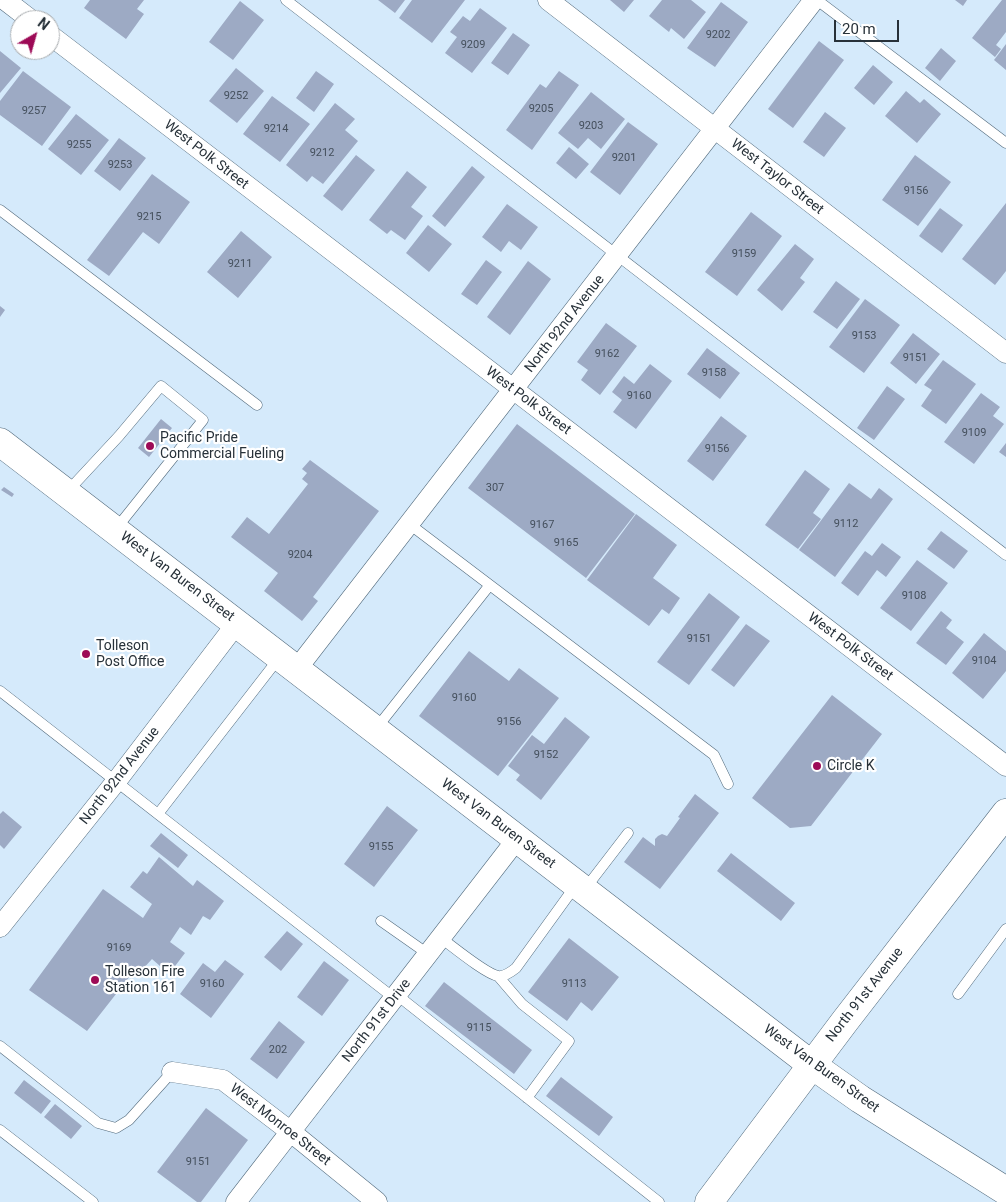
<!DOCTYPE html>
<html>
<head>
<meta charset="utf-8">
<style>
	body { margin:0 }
	#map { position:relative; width:1006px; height:1202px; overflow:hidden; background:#d5eafb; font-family:Roboto,sans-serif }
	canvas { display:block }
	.north { position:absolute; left:10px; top:10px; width:50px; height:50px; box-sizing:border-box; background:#fff; border:1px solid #a9adb0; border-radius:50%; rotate:38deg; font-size:14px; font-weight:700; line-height:20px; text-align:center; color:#273139 }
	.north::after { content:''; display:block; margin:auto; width:18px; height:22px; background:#9d0a56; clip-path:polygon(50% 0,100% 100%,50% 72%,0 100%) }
	.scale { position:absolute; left:834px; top:20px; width:65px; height:22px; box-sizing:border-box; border:2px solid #273139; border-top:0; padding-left:6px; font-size:15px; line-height:18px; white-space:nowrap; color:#273139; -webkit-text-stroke:4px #fff; paint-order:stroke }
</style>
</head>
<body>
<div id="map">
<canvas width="1006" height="1202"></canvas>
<div class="north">N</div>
<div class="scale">20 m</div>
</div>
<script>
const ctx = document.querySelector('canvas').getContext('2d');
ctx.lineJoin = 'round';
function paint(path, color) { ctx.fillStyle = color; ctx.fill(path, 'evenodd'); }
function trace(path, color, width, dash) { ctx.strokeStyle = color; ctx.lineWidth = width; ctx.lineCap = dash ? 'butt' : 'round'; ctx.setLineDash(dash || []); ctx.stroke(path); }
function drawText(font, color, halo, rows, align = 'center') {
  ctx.font = font + ' Roboto,sans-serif'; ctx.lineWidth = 4.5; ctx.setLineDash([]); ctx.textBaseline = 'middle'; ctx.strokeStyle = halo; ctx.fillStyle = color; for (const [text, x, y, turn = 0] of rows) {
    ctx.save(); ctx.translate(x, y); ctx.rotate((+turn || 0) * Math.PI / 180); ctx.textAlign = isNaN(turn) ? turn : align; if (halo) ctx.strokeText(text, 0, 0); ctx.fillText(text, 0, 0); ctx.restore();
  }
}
const building = new Path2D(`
	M90,0H144L137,9L144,14L126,39L84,8Z
	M378,0H405L395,13Z
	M412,0H465L432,43L399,18Z
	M610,0H634L624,12Z
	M662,0H691L706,12L684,39L671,28L669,32L649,16Z
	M955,0H967L963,6Z
	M1002,0H1006V32L996,45L1001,49L995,57L972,38Z
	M240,1L264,20L233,60L209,42Z
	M721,2L748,22L715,67L687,48Z
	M480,8L507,28L472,73L445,53L457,37L450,32L463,16L470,21Z
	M513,33L530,45L508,75L491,63Z
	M819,41L844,60L793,128L768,109Z
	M1006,44V70L994,60Z
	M941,48L956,61L940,81L925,68Z
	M0,51L21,68L0,93Z
	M873,65L893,82L874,105L854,88Z
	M236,68L264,91L237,123L209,101Z
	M23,71L71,107L42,146L0,115V101Z
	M316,71L334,84L314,112L296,98Z
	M559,71L579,85L532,150L506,130L540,84L546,88Z
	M906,91L920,103L924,99L941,114L917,143L885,116Z
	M591,92L625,119L601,149L588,138L578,149L558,133Z
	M272,96L310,124L280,162L243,134Z
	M335,103L355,119L345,130L358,141L323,184L312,176L307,182L286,165Z
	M825,112L846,128L824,157L803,142Z
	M76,114L109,140L81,175L48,149Z
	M628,122L658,144L620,195L590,172Z
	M119,138L146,158L120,191L94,171Z
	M569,147L589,164L576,179L556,163Z
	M356,155L375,170L342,211L323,196Z
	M915,155L951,182L918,226L882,200Z
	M472,166L485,177L445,227L432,216Z
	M407,171L427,187L411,207L423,216L405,240L391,230L387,234L369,220Z
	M152,174L190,202L159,244L143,232L109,276L87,260Z
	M1006,203V271L995,285L962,259Z
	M507,204L538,227L521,250L509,241L501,252L482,237Z
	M940,208L963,225L942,253L919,236Z
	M751,212L782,236L737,296L705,272Z
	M428,225L452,244L429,272L406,253Z
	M241,231L272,257L238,298L207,272Z
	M795,244L814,259L800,278L805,282L782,311L757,290Z
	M486,260L502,272L477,305L461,294Z
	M528,261L551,279L510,335L487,317Z
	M836,281L860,299L837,329L813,312Z
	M865,299L900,325L864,373L829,347Z
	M0,306L5,310L0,317Z
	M606,323L637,346L600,395L581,380L588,370L577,362Z
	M913,333L940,354L916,384L890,363Z
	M707,348L740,373L720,399L687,374Z
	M943,360L976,384L946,424L921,406L932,390L924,385Z
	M650,364L672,381L636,429L613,412L622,400L612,392L624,376L634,384Z
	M887,386L905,399L874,440L857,428Z
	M981,393L1000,407L993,416L1004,424L974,464L944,442Z
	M721,416L747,436L713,481L687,461Z
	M161,419L172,428L149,457L138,448Z
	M517,424L635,514L586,578L468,488Z
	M1006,443V457L999,452Z
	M310,460L379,511L313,597L318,601L302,621L264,591L278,573L231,537L247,517L269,534L308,484L302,479L307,473L302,469Z
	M805,470L830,489L813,513L821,519L798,549L765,525Z
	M849,483L871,499L879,488L893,499L835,577L799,550Z
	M4,487L14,494L12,497L1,490Z
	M636,514L677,545L653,578L680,598L669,614L662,609L649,626L587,580Z
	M941,531L968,551L954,569L927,549Z
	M882,543L901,557L886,577L877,570L858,596L841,583L865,551L872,556Z
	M917,560L948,583L911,631L880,608Z
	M709,593L740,617L689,685L657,662Z
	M941,611L952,620L946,628L964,642L946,665L916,643Z
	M746,624L770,641L734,687L711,670Z
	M984,633L1006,651V671L983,699L952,673Z
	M469,651L509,681L519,668L559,698L498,776L419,716Z
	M832,695L882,734L811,826L790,828L752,798Z
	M565,717L590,737L541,800L516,780L520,775L508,766L532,735L544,744Z
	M695,794L719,813L660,889L624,862L643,837L655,846V839L658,836L662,834L667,836L680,818L678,817Z
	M387,806L418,830L374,887L344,864Z
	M3,811L22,827L4,849L0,845V814Z
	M161,833L188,855L178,868L150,846Z
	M731,853L795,903L781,921L717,871Z
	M159,857L193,886L197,880L224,901L210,920L203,916L191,935L180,927L170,942L185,953L169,974L152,959L141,971L138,966L87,1031L29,990L103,889L143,918L152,904L130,887L143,871L147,874Z
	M287,931L303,944L281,971L264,957Z
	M569,938L619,977L592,1011L581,1002L567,1021L528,992Z
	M225,960L244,974L211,1018L180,994L203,963L215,972Z
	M324,961L349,980L322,1016L297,997Z
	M444,982L532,1050L514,1074L425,1006Z
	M279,1021L305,1042L277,1079L250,1059Z
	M561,1077L613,1117L599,1136L546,1096Z
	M24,1080L51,1101L41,1114L14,1093Z
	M55,1104L82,1126L71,1139L44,1117Z
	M206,1108L248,1140L201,1202H197L157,1172Z`);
const service = new Path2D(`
	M286,0L1006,555
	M817,0L1006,143
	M0,210L257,405
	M67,492L119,436L161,386L203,420L115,530
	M408,523L714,755L728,784
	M0,691L394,998
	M375,730L489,586
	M158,814L279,658
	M585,889L628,833
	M381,921L428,954
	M441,938C452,946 486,974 498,976C504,977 511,972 516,968L576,885
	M498,976L522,1004L569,1041L527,1098
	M958,994L1006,929
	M397,995L659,1202
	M0,1046L98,1123L116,1128L129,1120L172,1072
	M0,1130L93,1202`);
const minor = new Path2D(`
	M5,0L31,20
	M548,0L1006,353
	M50,35L1006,766
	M296,670L814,0
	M0,927L118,779L237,623
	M172,1072L223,1080L291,1132L377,1202
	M236,1202L517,839`);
const secondary = new Path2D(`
	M709,1202L845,1021L1006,813`);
const primary = new Path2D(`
	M0,442L812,1065L860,1099L1006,1191`);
const markers = [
	[150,446,5,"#9d0a56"],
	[86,654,5,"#9d0a56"],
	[817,766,5,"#9d0a56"],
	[95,980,5,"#9d0a56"]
];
const numberNames = [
	["9202",718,35],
	["9209",473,45],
	["9252",236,96],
	["9205",541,109],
	["9257",34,111],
	["9203",591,126],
	["9214",276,129],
	["9255",79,145],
	["9212",322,153],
	["9201",624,158],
	["9253",120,165],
	["9156",916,191],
	["9215",149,217],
	["9159",744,254],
	["9211",240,264],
	["9153",864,336],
	["9162",607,354],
	["9151",915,358],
	["9158",714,373],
	["9160",639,396],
	["9109",974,433],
	["9156",717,449],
	["307",495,488],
	["9112",846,524],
	["9167",542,525],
	["9165",566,543],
	["9204",300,555],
	["9108",914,596],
	["9151",699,639],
	["9104",984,661],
	["9160",464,698],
	["9156",509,722],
	["9152",546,755],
	["9155",381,847],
	["9169",119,948],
	["9160",212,984],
	["9113",574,984],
	["9115",479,1028],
	["202",278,1050],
	["9151",198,1162]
];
const streetNames = [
	["West Polk Street",206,155,38],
	["West Taylor Street",777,177,38],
	["North 92nd Avenue",565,324,-52],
	["West Polk Street",528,401,37],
	["West Van Buren Street",177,577,37],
	["West Polk Street",850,647,37],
	["North 92nd Avenue",120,776,-52],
	["West Van Buren Street",498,824,37],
	["North 91st Avenue",865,995,-52],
	["North 91st Drive",377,1021,-52],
	["West Van Buren Street",821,1069,36],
	["West Monroe Street",280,1125,38]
];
const poiNames = [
	["Pacific Pride",160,438],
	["Commercial Fueling",160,454],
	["Tolleson",96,646],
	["Post Office",96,662],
	["Circle K",827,766],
	["Tolleson Fire",105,972],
	["Station 161",105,988]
];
paint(building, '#9daac4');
trace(service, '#526a7c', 11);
trace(minor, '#526a7c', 21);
trace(secondary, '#526a7c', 29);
trace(primary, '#526a7c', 29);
trace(service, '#fff', 10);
trace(minor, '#fff', 20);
trace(secondary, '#fff', 28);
trace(primary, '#fff', 28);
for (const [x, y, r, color] of markers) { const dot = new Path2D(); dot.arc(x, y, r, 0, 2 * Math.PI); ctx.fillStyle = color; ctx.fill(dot); trace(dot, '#fff', 2); }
drawText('11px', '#444f5c', null, numberNames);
drawText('14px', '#273139', '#fff', streetNames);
drawText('14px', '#273139', '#fff', poiNames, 'left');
</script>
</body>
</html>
